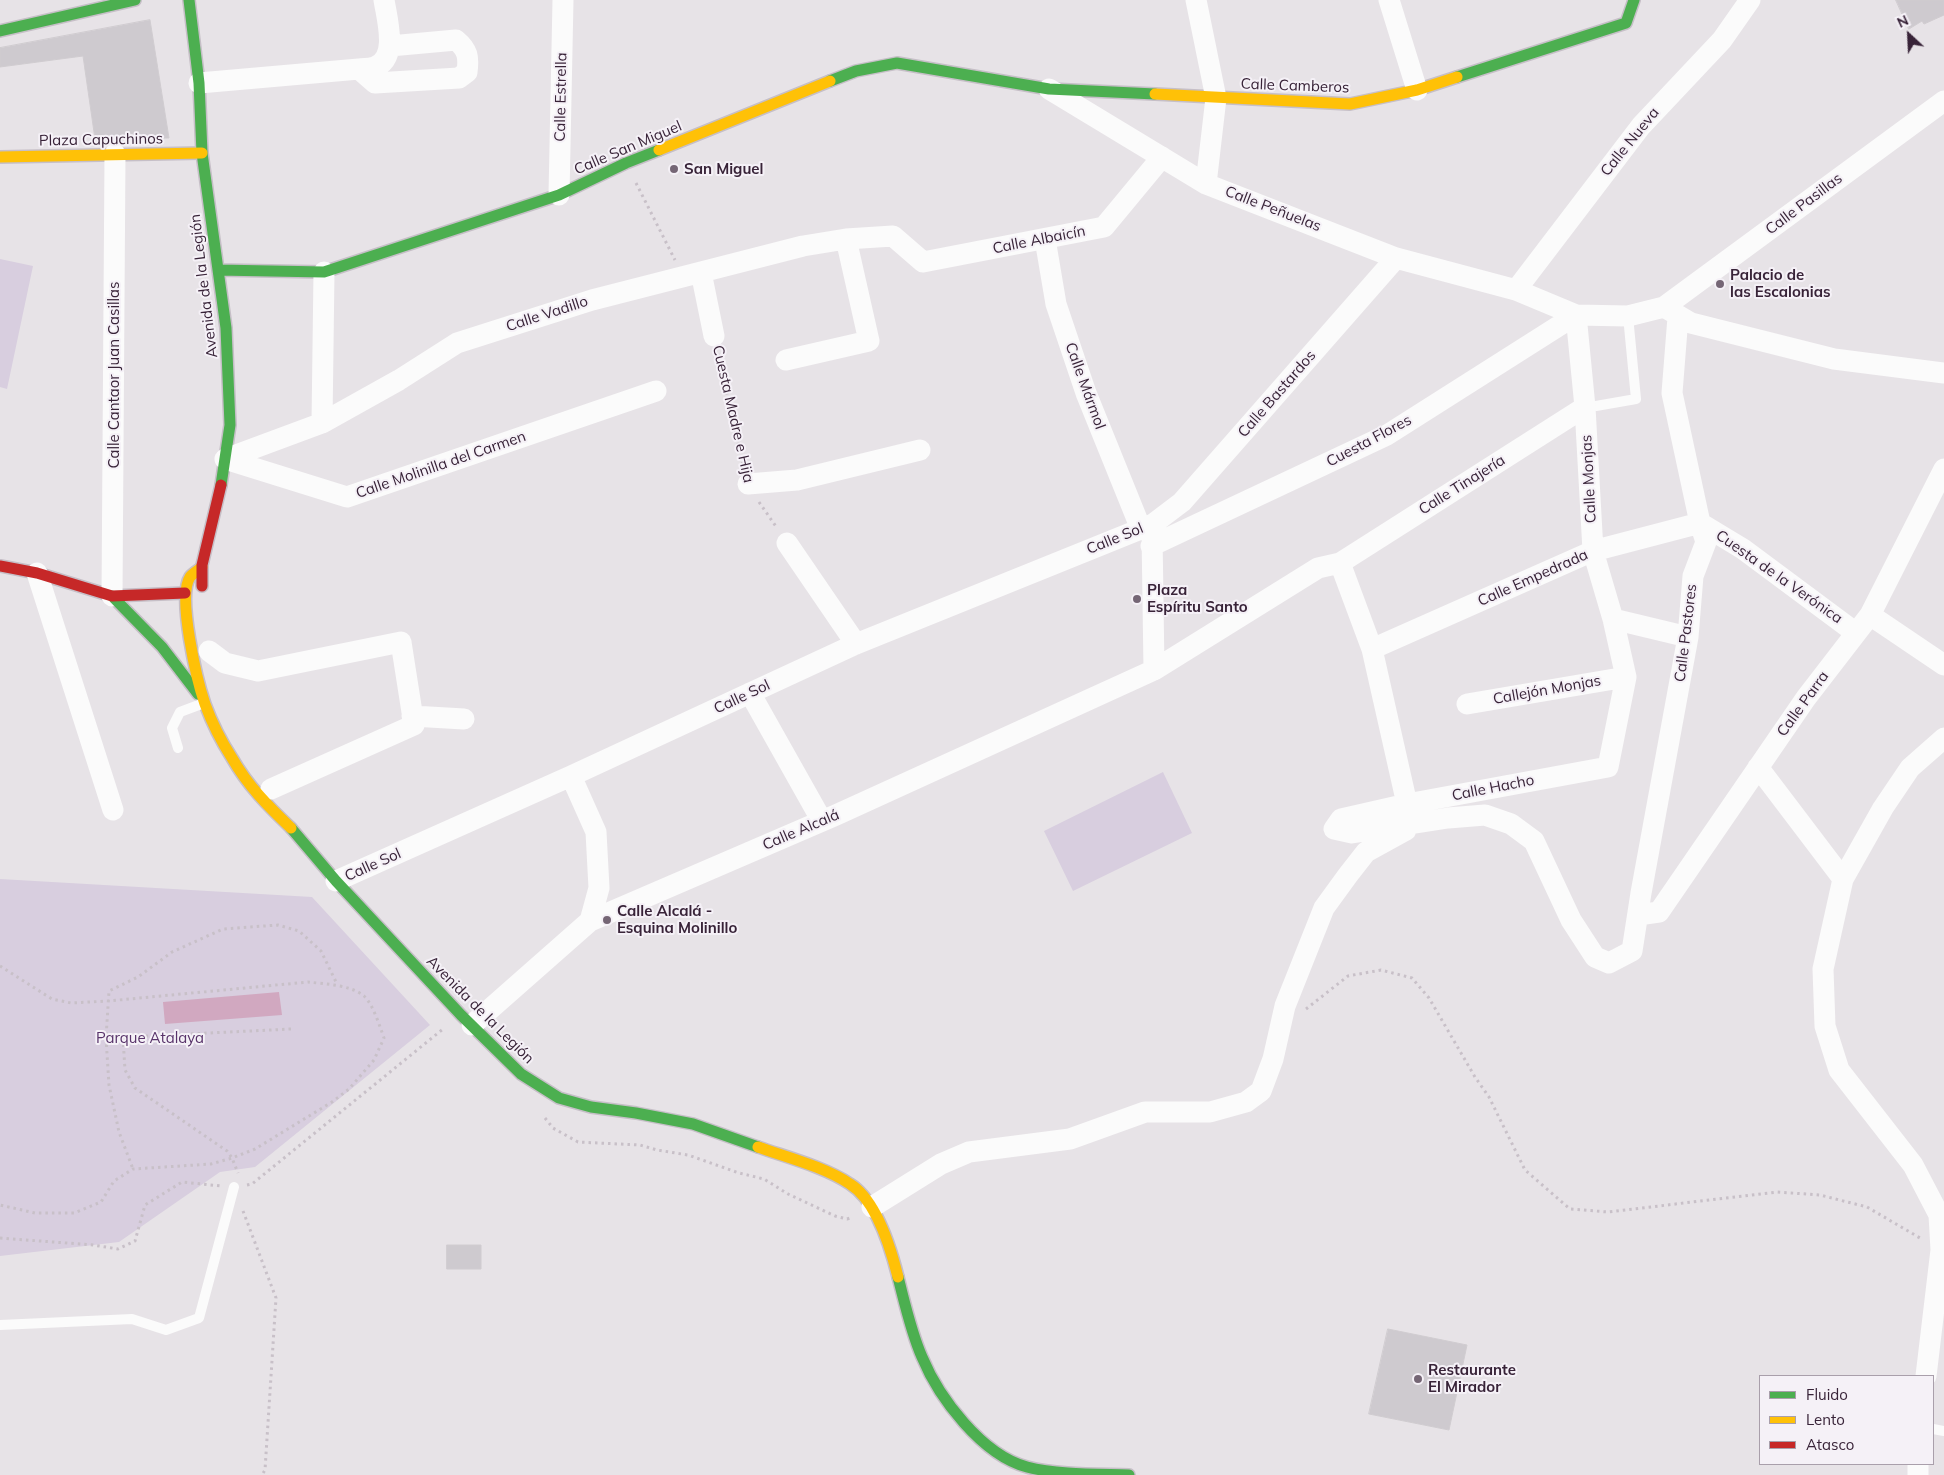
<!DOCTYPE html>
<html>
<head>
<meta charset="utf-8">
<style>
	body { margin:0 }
	#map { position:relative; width:1944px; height:1475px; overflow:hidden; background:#e7e3e7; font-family:Mulish,sans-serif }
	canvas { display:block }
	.legend { position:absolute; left:1759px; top:1375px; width:175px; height:90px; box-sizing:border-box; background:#f5f1f7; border:1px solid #a99fab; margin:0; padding:6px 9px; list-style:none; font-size:15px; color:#382338 }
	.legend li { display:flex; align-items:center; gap:10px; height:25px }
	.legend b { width:25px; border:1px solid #a99fab }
	.north { position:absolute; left:1884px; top:10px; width:50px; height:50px; -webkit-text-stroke:4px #f5f1f7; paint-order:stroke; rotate:335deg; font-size:14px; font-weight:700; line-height:20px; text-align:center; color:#382338 }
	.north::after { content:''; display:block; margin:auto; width:18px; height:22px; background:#382338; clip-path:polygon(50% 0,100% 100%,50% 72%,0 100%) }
</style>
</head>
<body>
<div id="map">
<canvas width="1944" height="1475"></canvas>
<ul class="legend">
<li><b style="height:6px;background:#4caf50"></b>Fluido</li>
<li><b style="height:6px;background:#ffc107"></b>Lento</li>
<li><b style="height:6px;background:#c62828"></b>Atasco</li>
</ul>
<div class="north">N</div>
</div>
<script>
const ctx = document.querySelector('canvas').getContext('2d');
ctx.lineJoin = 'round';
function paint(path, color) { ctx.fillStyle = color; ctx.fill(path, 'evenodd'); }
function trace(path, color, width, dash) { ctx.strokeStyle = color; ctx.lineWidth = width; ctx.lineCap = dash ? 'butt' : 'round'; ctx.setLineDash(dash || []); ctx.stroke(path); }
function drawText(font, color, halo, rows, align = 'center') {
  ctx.font = font + ' Mulish,sans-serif'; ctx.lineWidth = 4; ctx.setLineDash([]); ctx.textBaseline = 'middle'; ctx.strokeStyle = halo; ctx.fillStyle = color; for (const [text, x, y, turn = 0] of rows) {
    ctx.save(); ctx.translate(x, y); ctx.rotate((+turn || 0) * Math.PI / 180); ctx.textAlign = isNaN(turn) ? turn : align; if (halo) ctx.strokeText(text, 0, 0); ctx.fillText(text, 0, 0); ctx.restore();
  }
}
const green = new Path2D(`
	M0,259L33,266L7,389L0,387Z
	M1163,772L1192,833L1073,891L1044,831Z
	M0,879L312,897L430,1025L255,1167L220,1172L119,1242L0,1256Z`);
const water = new Path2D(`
	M279,992L282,1015L165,1024L163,1002Z`);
const building = new Path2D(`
	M1896,0H1944V15L1924,24L1922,21L1909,29Z
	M150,20L169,138L95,139L83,56L0,67V48Z
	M447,1245H481V1269H447Z
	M1388,1329L1467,1345L1449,1430L1369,1414Z`);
const path = new Path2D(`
	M636,183L675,260
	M718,354L743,465
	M759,502L777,528
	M0,966L52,999L71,1003L108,1001L308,982C325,984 351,985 364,996C373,1004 380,1027 384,1038L374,1060L349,1089L332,1102L255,1149L232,1158L211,1164L133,1169L114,1181L101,1202L74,1213H35L0,1205
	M1306,1009L1348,976L1381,970L1412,978L1429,998L1475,1077L1489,1097L1525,1170L1570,1209L1608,1212L1777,1192L1820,1195L1867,1207L1920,1238
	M291,1029L106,1038L109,991L138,977L172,952L223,929L278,925L299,931L321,951L337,984
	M106,1038L109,1085L119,1132L133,1169
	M123,1038L125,1070L135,1088L227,1151L232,1158L238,1173
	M545,1118L553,1128L578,1142L640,1145L657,1150L688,1155L739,1173L764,1179L788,1194L835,1216L847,1219L850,1218
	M247,1185L252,1184L443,1029
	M243,1211L276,1298L265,1470L262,1475
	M0,1238L93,1245L118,1249L135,1241L145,1205L182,1182L221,1186`);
const lane = new Path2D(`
	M1596,406L1636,399L1628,316
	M178,748L172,728L180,712L204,703
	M0,1325L132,1319L166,1330L199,1318L234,1187
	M1933,1429L1944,1431`);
const street = new Path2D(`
	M1196,0L1216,98L1206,184
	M1389,0L1417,90
	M359,69C364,68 369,69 374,67C399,60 387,19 384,0
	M199,83L359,69L375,83L459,78L467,72C469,57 468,50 456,40L390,46
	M1049,89L1206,184L1396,258L1516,290L1576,315L1628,316L1664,307L1691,323L1834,359L1944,373
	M559,195L563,0
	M1045,239L1056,304L1086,393L1141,529
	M701,272L714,336
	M1516,290L1641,126L1722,40L1750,0
	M1664,307L1944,101
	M786,360L869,341L846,239
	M322,423L324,272
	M225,459L322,423L399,380L457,343L592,300L803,246L846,239L893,236L923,262L1104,227L1162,157
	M225,459L347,497L656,391
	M748,484L797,480L920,450
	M1152,533L1154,670
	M787,543L856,644
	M1151,546L1387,435L1576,315
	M1340,563L1372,649L1407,804L1608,767L1626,677L1613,619L1593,551L1585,407L1576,315
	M37,573L113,810
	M112,596L115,154
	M1870,615L1944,665
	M1613,619L1688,637
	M1372,649L1593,551L1700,523L1743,549L1856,633
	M209,651L225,663L258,671L401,642L414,725L271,789
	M750,693L822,821
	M1467,704L1626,677
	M412,716L464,719
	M1758,767L1843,879
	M571,776L596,832L599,888L590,921
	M1407,804L1341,819L1334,829L1352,833L1448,818L1485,815L1511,824L1534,841L1571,920L1595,957L1609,963L1632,951L1641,893L1688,637L1693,576L1706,542L1700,523L1672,393L1678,317
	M336,881L571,776L856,644L1153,524L1182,502L1396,258
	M1638,915L1659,912L1806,698L1870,615L1944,469
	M472,1025L590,921L836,815L1154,670L1318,568L1340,563L1585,407
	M872,1207L941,1164L969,1152L1070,1139L1145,1112H1210L1246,1102L1261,1091L1273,1059L1285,1006L1324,908L1348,875L1366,852L1406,830
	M1926,1376L1941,1250L1939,1215L1913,1165L1839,1070L1825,1026L1823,969L1843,879L1883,808L1910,768L1944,738
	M1918,1475V1464`);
const fast = new Path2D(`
	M189,0L199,83L202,153L226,328L230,425L221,485
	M0,31L135,0
	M1457,77L1626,23L1634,0
	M830,81L856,71L897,63L1049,89L1155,94
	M218,270L324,272L559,195L626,163L659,150
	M112,596L162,647L198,694
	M291,828L336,881L461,1015L521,1074L559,1098L591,1107L636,1113L693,1124L758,1147
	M898,1277C905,1304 911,1332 922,1357C939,1398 982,1455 1027,1467C1058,1475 1097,1474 1129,1475`);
const slow = new Path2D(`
	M1155,94L1350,104L1417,90L1457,77
	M659,150L830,81
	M0,157L202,153
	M202,567C199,570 193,573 190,577C177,596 197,681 205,704C212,723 221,741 232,758C248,786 268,806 291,828
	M758,1147C786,1157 825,1167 850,1184C876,1200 891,1249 898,1277`);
const jam = new Path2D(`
	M0,566L37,573L112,596L185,593
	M202,586V565L221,485`);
const markers = [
	[674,169,5,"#756675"],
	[1720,284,5,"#756675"],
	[1137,599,5,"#756675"],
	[607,920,5,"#756675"],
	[1418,1379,5,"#756675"]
];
const streetNames = [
	["Calle Camberos",1295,86,2],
	["Calle Estrella",561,97,-89],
	["Plaza Capuchinos",101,140,-1],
	["Calle Nueva",1630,142,-51],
	["Calle San Miguel",628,148,-23],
	["Calle Pasillas",1804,204,-37],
	["Calle Peñuelas",1273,209,21],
	["Calle Albaicín",1039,240,-11],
	["Avenida de la Legión",204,286,-97],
	["Calle Vadillo",547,314,-18],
	["Calle Cantaor Juan Casillas",114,375,-90],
	["Calle Mármol",1085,386,70],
	["Calle Bastardos",1277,394,-49],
	["Cuesta Madre e Hija",733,414,77],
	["Cuesta Flores",1369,441,-28],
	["Calle Molinilla del Carmen",441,465,-19],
	["Calle Monjas",1589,479,-93],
	["Calle Tinajería",1462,485,-32],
	["Calle Sol",1115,539,-22],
	["Cuesta de la Verónica",1779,577,35],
	["Calle Empedrada",1533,578,-24],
	["Calle Pastores",1686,633,-83],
	["Callejón Monjas",1547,690,-10],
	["Calle Sol",742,697,-25],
	["Calle Parra",1803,704,-54],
	["Calle Hacho",1493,788,-11],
	["Calle Alcalá",801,830,-23],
	["Calle Sol",373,865,-24],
	["Avenida de la Legión",480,1010,45]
];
const poiNames = [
	["San Miguel",684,169],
	["Palacio de",1730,275],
	["las Escalonias",1730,292],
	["Plaza",1147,590],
	["Espíritu Santo",1147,607],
	["Calle Alcalá -",617,911],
	["Esquina Molinillo",617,928],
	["Restaurante",1428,1370],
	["El Mirador",1428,1387]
];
const parkNames = [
	["Parque Atalaya",150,1038]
];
paint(green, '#d8cedf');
paint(water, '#d1a8c0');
paint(building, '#cecacf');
trace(building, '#d0ccd0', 1);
trace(fast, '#c6bfc7', 14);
trace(slow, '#c6bfc7', 14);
trace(jam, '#c6bfc7', 14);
trace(path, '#c8c0c8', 3, [2.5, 4]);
trace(lane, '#fbfbfb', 10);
trace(street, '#fbfbfb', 21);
trace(fast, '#4caf50', 11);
trace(slow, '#ffc107', 11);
trace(jam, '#c62828', 11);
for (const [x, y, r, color] of markers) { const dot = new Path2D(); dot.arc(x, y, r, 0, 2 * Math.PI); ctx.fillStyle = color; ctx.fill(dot); trace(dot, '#f5f1f7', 2); }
drawText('15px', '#382338', '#f5f1f7', streetNames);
drawText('bold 15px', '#382338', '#f5f1f7', poiNames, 'left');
drawText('15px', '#58336a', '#f5f1f7', parkNames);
</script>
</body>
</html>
